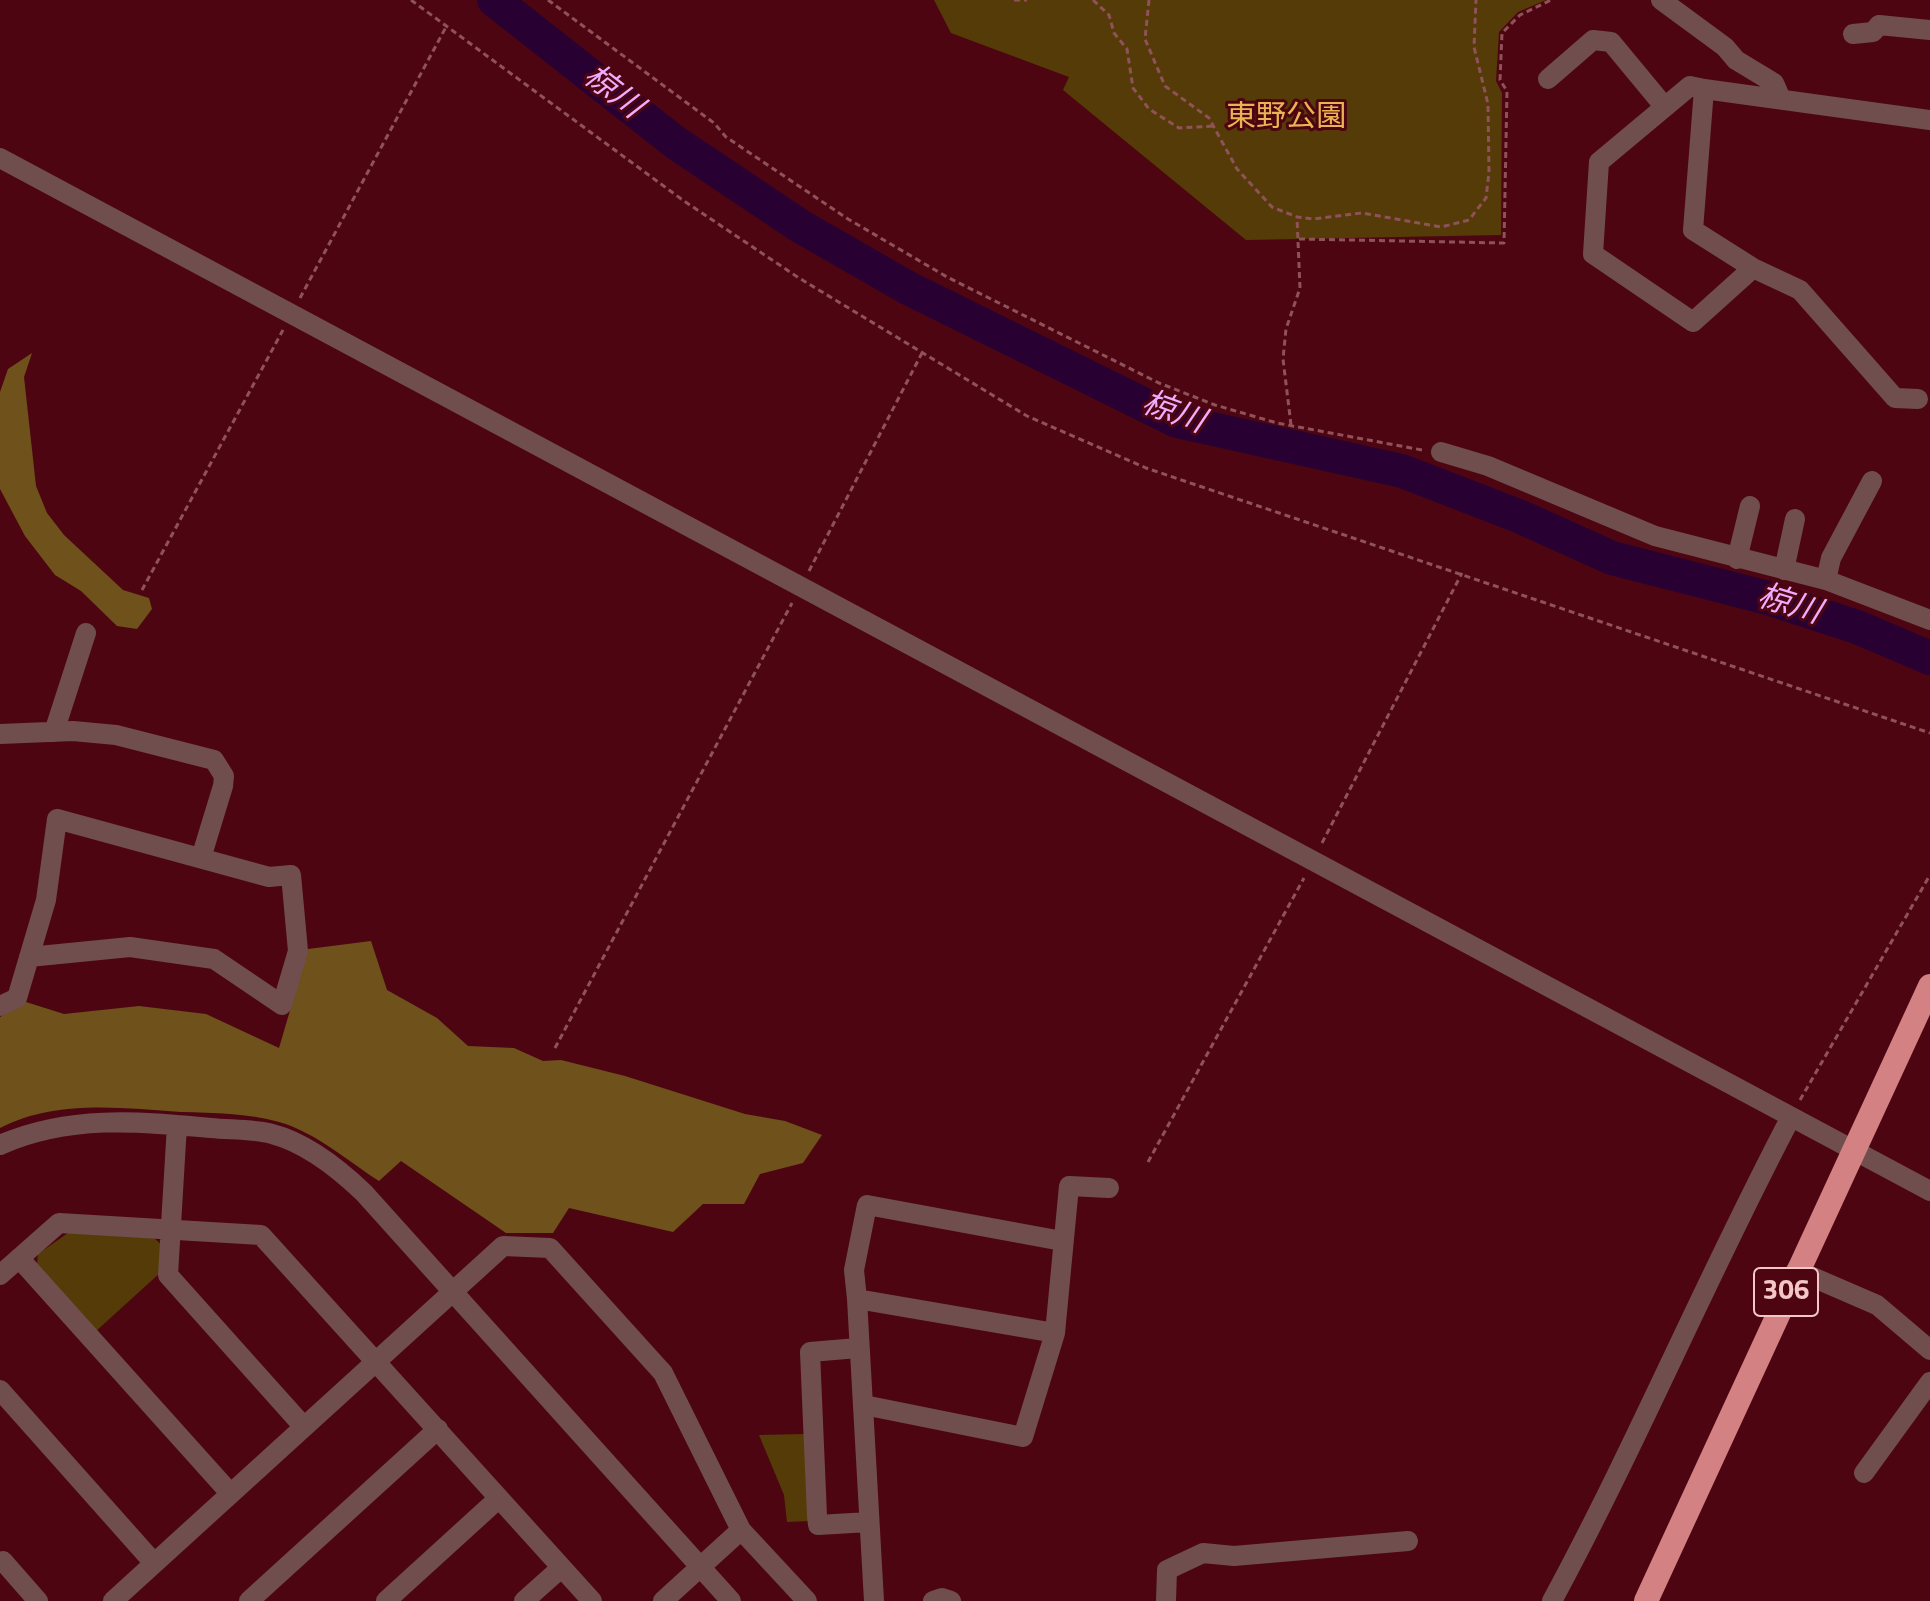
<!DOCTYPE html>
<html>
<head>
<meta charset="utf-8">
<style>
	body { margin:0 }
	canvas { display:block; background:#4d0511 }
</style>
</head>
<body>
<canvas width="1930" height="1601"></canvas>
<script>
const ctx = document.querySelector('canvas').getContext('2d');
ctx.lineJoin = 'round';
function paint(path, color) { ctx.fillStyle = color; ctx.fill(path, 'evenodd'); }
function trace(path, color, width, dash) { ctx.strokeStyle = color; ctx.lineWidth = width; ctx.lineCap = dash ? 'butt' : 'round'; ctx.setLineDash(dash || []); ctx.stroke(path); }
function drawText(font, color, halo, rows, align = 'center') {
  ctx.font = font + ' "Titillium Web","Noto Sans JP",sans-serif'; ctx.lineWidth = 6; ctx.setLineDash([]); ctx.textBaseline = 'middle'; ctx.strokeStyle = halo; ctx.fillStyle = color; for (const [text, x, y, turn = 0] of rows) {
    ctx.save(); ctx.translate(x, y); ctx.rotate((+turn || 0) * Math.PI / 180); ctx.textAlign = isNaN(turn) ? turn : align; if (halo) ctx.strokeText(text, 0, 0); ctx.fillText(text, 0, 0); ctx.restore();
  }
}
const green = new Path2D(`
	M934,0H1546L1518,12L1499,32L1496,81L1502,93L1501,235L1246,240L1063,90L1069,77L951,33Z
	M68,1233L154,1238L164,1247L161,1272L95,1332L37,1264L38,1254Z
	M805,1434L810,1521L787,1522L784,1495L759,1435Z`);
const forest = new Path2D(`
	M32,353L24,377L36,486L47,513L64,535L123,590L149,598L152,609L137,629L117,626L81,591L55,575L25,536L0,489V392L8,369Z
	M371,941L387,990L437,1018L468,1046L514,1048L543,1061L561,1060L625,1076L745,1114L785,1121L822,1135L803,1163L760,1174L744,1204H703L673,1232L569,1208L553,1233H506L401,1161L379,1181C348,1161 315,1132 279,1122C247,1113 214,1113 181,1112C121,1108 56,1099 0,1128V1017L26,1002L64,1014L139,1006L206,1014L279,1048L308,949Z`);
const river = new Path2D(`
	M494,0L676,143L800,226L908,288L1177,421L1402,471L1521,517L1612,558L1768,598L1857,627L1930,658`);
const path = new Path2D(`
	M411,0L684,201L799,278L1027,416L1146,468L1930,733
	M548,0L714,123L726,137L848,219L947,277L1159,383L1215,405L1277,423L1422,450
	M1014,0H1027
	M1093,0L1109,15L1114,33L1127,49L1133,88L1149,109L1179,128L1214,126
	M1149,0L1145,39L1165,86L1209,118L1237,169L1272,207L1297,217L1313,219L1362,213L1441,227L1469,220L1486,198L1489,172L1488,104L1474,47L1476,0
	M1299,239L1504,243L1507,91L1500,80L1502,33L1520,15L1551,0
	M300,298L446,27
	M1291,425L1283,359L1286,329L1300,288L1297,217
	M809,571L923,351
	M142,590L283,330
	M1322,843L1462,573
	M555,1048L792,603
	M1800,1100L1930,875
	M1148,1162L1304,878`);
const minor = new Path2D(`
	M1661,0L1725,47L1736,60L1774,83L1781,99
	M1853,34L1873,32L1879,25L1930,30
	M1548,79L1593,40L1611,42L1664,106
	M1704,89L1690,86L1599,162L1593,254L1693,322L1753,268
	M0,158L1930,1191
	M1918,399L1895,398L1800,290L1753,268L1693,230L1704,89L1930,120
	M1441,452L1488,466L1655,536L1826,580L1930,620
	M1737,559L1750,506
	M1784,570L1795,519
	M1826,580L1831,558L1872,481
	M54,732L86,633
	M0,734L73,731L116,735L214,760L224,776L223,786L201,858
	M0,1006L17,998L46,900L57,819L269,877L291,875L298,951L282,1005L214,959L130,947L29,957
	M177,1125L168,1275L304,1427
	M0,1145C68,1115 138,1121 211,1128C231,1130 253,1129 272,1134C307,1143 339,1169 364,1193L731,1601
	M19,1258L230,1493
	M1796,1270L1877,1305L1930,1350
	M0,1275L59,1223L261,1235L592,1601
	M857,1299L854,1270L867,1205L1062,1241
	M858,1348L810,1352L817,1516L818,1525L869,1522
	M0,1390L154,1563
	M864,1405L1023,1437L1055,1333
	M1864,1473L1930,1382
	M3,1561L38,1601
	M113,1601L503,1246L550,1248L663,1373L741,1530
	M249,1601L438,1429
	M386,1601L498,1499
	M524,1601L561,1568
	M663,1601L741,1530L807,1601
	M874,1601L857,1299L1055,1333L1069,1186L1109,1188
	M933,1601L942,1598L951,1601
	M1166,1601L1167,1570L1203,1553L1234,1556L1408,1541
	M1552,1601C1638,1442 1707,1276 1791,1117`);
const highway = new Path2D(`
	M1646,1601L1930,986`);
const shields = [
	[1786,1292,64]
];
const shieldNames = [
	["306",1786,1292]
];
const parkNames = [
	["東野公園",1286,119]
];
const waterNames = [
	["椋川",612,93,38],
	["椋川",1173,414,20],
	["椋川",1789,606,17]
];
paint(green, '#543b07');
paint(forest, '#6e511b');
trace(river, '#290032', 34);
trace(path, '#8f5259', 3, [6, 4]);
trace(minor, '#704e4e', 20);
trace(highway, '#d38182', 24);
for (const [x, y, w] of shields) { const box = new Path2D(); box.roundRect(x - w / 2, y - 24, w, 48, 6); ctx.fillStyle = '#4d0511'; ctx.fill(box); trace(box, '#f4c7c6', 2); }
drawText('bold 28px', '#f4c7c6', null, shieldNames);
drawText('30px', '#eab453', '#4d0511', parkNames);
drawText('italic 32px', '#eeacfd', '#4d0511', waterNames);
</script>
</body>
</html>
